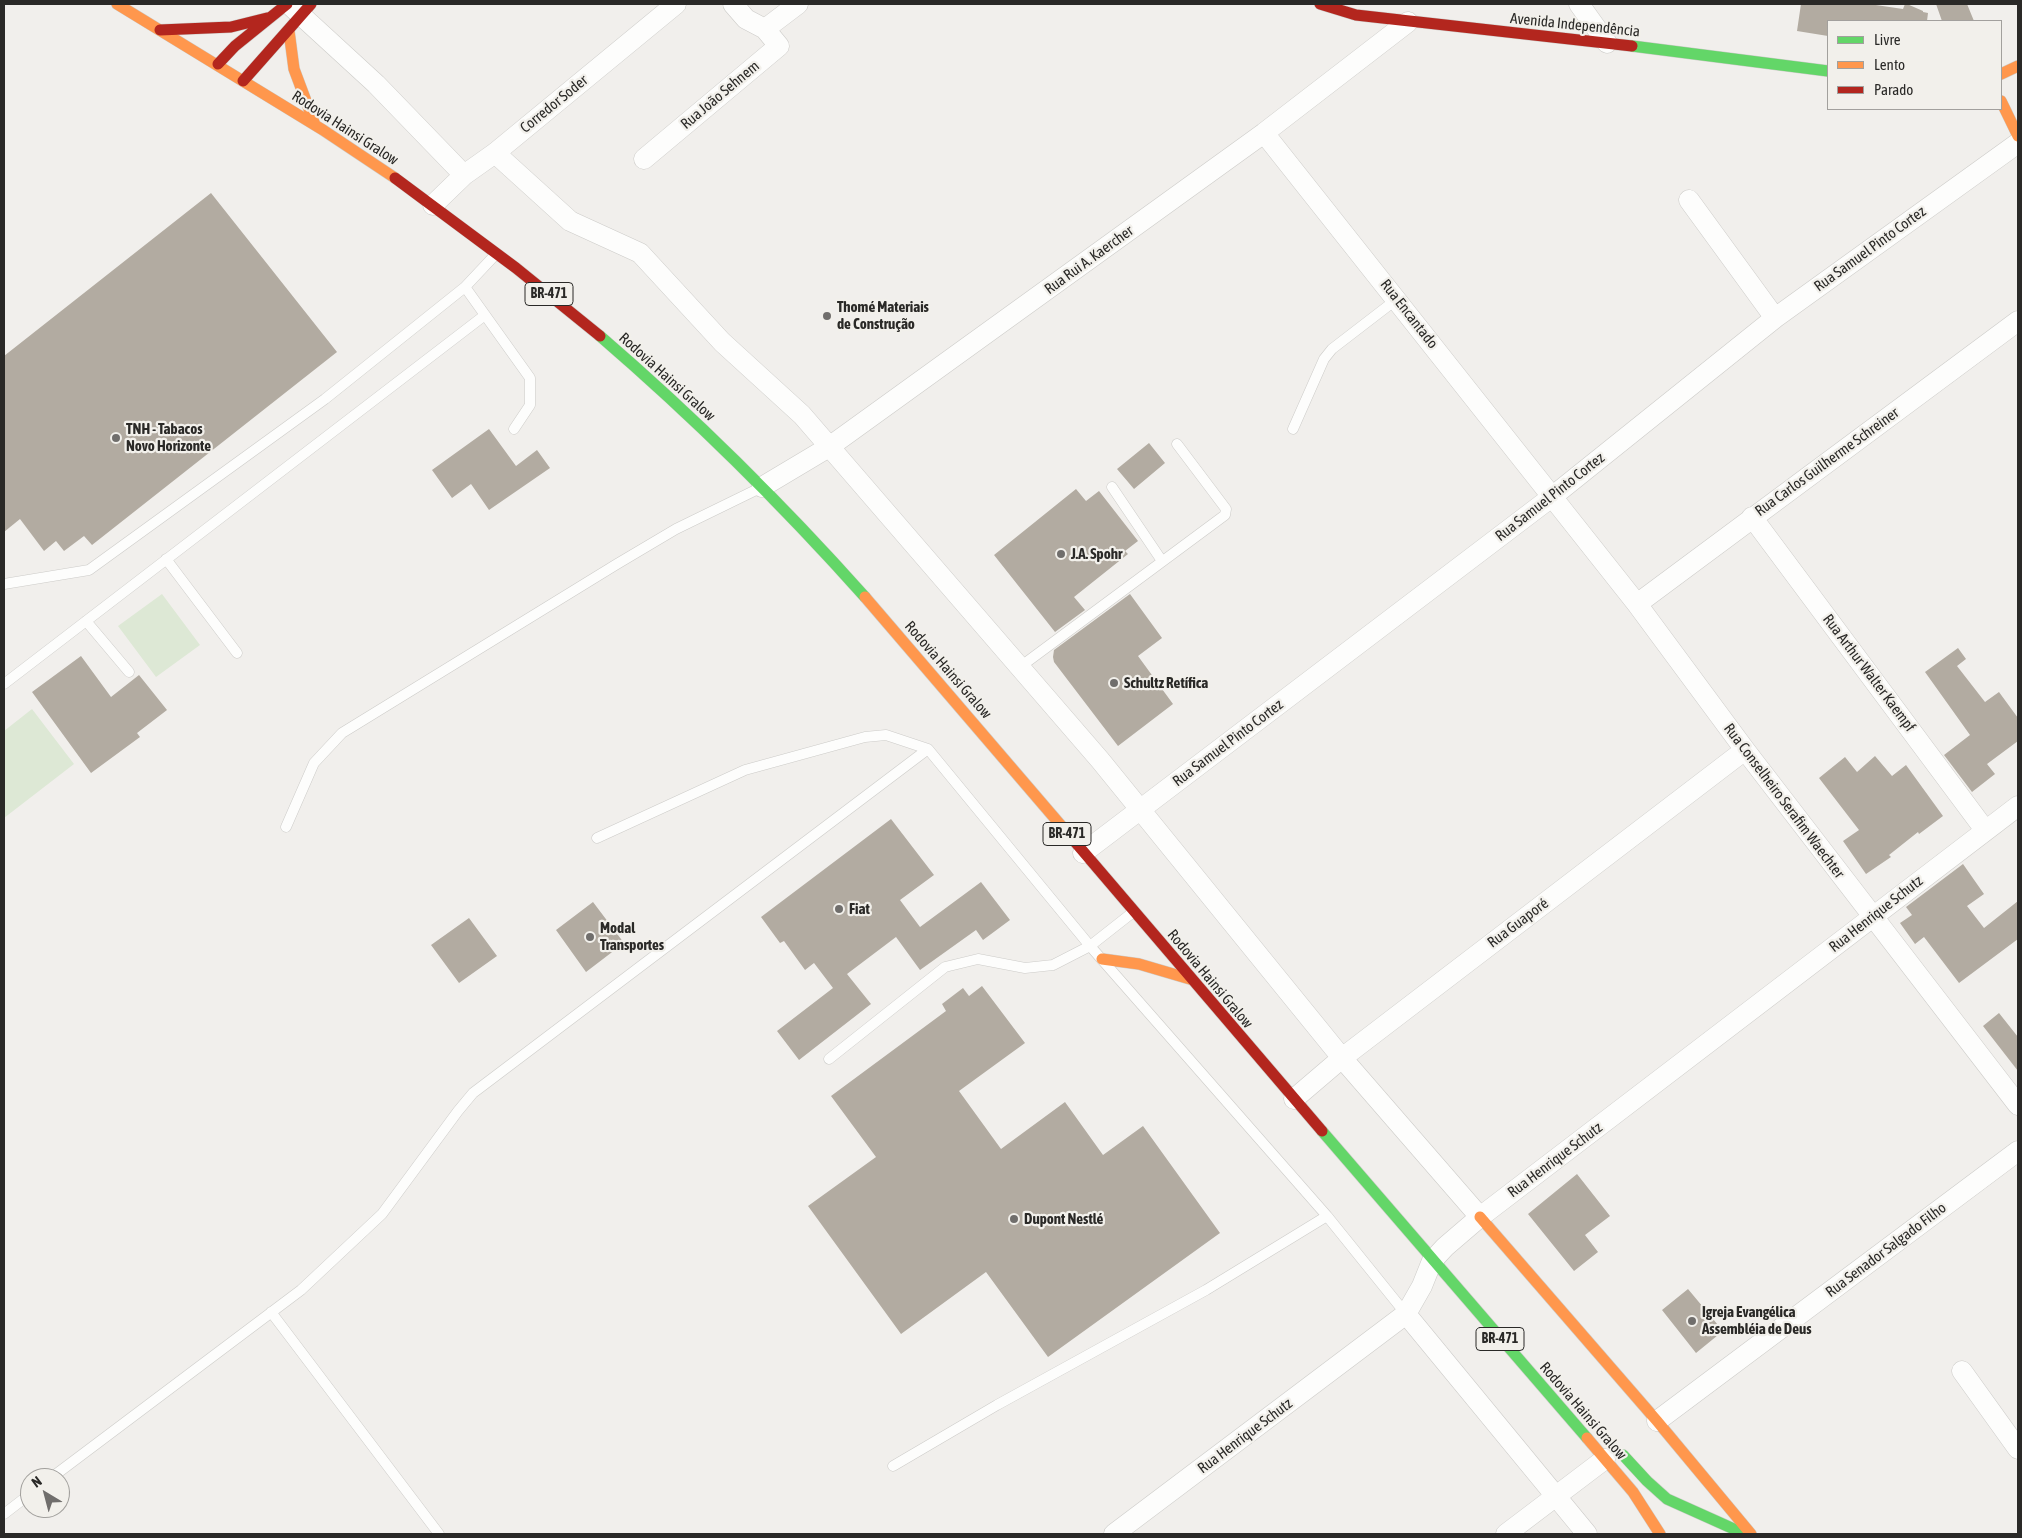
<!DOCTYPE html>
<html>
<head>
<meta charset="utf-8">
<style>
	body { margin:0 }
	#map { position:relative; width:2022px; height:1538px; overflow:hidden; background:#f1efec; font-family:"Asap Condensed",sans-serif }
	canvas { display:block }
	.frame { position:absolute; inset:0; border:5px solid #2a2927; pointer-events:none }
	.legend { position:absolute; left:1827px; top:20px; width:175px; height:90px; box-sizing:border-box; background:#f2f0eb; border:1px solid #a2a09d; margin:0; padding:6px 9px; list-style:none; font-size:15px; color:#2a2927 }
	.legend li { display:flex; align-items:center; gap:10px; height:25px }
	.legend b { width:25px; border:1px solid #a2a09d }
	.north { position:absolute; left:20px; top:1468px; width:50px; height:50px; box-sizing:border-box; background:#f2f0eb; border:1px solid #a2a09d; border-radius:50%; rotate:323deg; font-size:14px; font-weight:700; line-height:20px; text-align:center; color:#2a2927 }
	.north::after { content:''; display:block; margin:auto; width:18px; height:22px; background:#706e6c; clip-path:polygon(50% 0,100% 100%,50% 72%,0 100%) }
</style>
</head>
<body>
<div id="map">
<canvas width="2022" height="1538"></canvas>
<div class="frame"></div>
<ul class="legend">
<li><b style="height:6px;background:#63d668"></b>Livre</li>
<li><b style="height:6px;background:#ff974d"></b>Lento</li>
<li><b style="height:6px;background:#b3261e"></b>Parado</li>
</ul>
<div class="north">N</div>
</div>
<script>
const ctx = document.querySelector('canvas').getContext('2d');
ctx.lineJoin = 'round';
function paint(path, color) { ctx.fillStyle = color; ctx.fill(path, 'evenodd'); }
function trace(path, color, width, dash) { ctx.strokeStyle = color; ctx.lineWidth = width; ctx.lineCap = dash ? 'butt' : 'round'; ctx.setLineDash(dash || []); ctx.stroke(path); }
function drawText(font, color, halo, rows, align = 'center') {
  ctx.font = font + ' "Asap Condensed",sans-serif'; ctx.lineWidth = 4.5; ctx.setLineDash([]); ctx.textBaseline = 'middle'; ctx.strokeStyle = halo; ctx.fillStyle = color; for (const [text, x, y, turn = 0] of rows) {
    ctx.save(); ctx.translate(x, y); ctx.rotate((+turn || 0) * Math.PI / 180); ctx.textAlign = isNaN(turn) ? turn : align; if (halo) ctx.strokeText(text, 0, 0); ctx.fillText(text, 0, 0); ctx.restore();
  }
}
const green = new Path2D(`
	M162,594L200,645L156,677L118,626Z
	M32,709L74,764L4,818V731Z`);
const building = new Path2D(`
	M1801,4H1869L1903,9L1905,4H1907L1923,11V12L1928,13L1927,21H1828V36L1797,31Z
	M1936,4H1967L1974,21H1942Z
	M211,193L337,352L92,545L84,536L64,551L56,541L44,551L20,519L4,532V356Z
	M489,429L516,466L537,450L550,468L489,510L471,484L452,498L432,470Z
	M1149,443L1165,463L1134,489L1117,469Z
	M1076,489L1086,501L1099,491L1138,541L1125,551L1128,554L1074,597L1085,610L1055,632L994,555Z
	M1130,594L1162,638L1138,656L1173,704L1118,746L1054,662L1053,657L1054,650Z
	M1958,648L1966,659L1957,666L1985,702L1999,692L2018,718V741L1987,764L1995,774L1972,792L1944,755L1970,735L1925,672Z
	M81,656L111,697L139,675L167,710L137,733L140,737L91,773L32,692Z
	M1875,756L1892,776L1906,765L1943,816L1919,834L1918,832L1889,855L1891,857L1866,874L1843,841L1859,830L1819,778L1845,757L1857,772Z
	M891,819L934,875L900,900L920,927L981,882L1010,920L983,940L976,930L920,970L896,937L847,974L871,1004L799,1060L777,1031L833,988L814,963L805,970L784,941L780,943L761,917Z
	M1963,864L1984,894L1967,906L1984,928L2018,901V939L1959,983L1924,937L1915,944L1900,923L1912,915L1906,907Z
	M593,902L624,943L586,972L556,930Z
	M469,918L497,956L459,983L431,945Z
	M982,986L1025,1043L959,1091L1001,1149L1065,1102L1103,1155L1143,1126L1220,1233L1048,1357L986,1272L901,1334L808,1206L876,1157L831,1096L946,1011L942,1004L963,988L969,996Z
	M1999,1013L2018,1037V1071L1983,1026Z
	M1577,1174L1610,1216L1585,1235L1598,1252L1574,1271L1528,1214Z
	M1688,1289L1723,1331L1696,1353L1662,1310Z`);
const lane = new Path2D(`
	M465,287L530,378V405L514,429
	M1293,429L1324,359L1332,349L1397,299
	M1112,487L1162,561
	M166,559L237,653
	M4,584L89,570L325,399L465,287L496,254
	M86,621L129,672
	M1020,667L1225,515L1226,509L1177,444
	M4,684L485,315
	M286,827L314,763L342,733L617,564L676,529L760,488
	M597,838L745,770L865,737L886,735L928,749
	M829,1059L945,967L978,959L1025,968L1053,965L1090,946L1132,913
	M271,1312L439,1534
	M893,1466L997,1405L1206,1290L1327,1216
	M51,1478L301,1290L382,1214L458,1111L473,1093L928,749L1090,946L1327,1216L1406,1314
	M4,1514L30,1494`);
const street = new Path2D(`
	M733,4L746,19L765,29L798,4
	M1579,4L1607,43
	M292,7L376,84L464,175
	M1264,133L1637,604L1745,750L2018,1105
	M495,153L570,221L640,253L722,342L802,415L1100,760L1342,1058L1480,1217
	M644,159L779,46L765,29
	M1689,200L1775,318
	M433,205L464,175L495,153L676,4
	M762,487L829,447L1264,133L1408,22
	M1752,517L1985,830
	M1637,604L2018,321
	M1083,853L1553,496L1775,318L2018,143
	M1294,1099L1342,1058L1745,750
	M1406,1314L1587,1534
	M1962,1371L2018,1449
	M1657,1421L2018,1151
	M1114,1534L1406,1314L1422,1286L1432,1261L1445,1247L1480,1217L2018,806
	M1506,1534L1605,1459`);
const fast = new Path2D(`
	M1632,46L1828,71
	M600,336C694,417 782,504 865,597
	M1322,1131L1587,1438
	M1623,1455L1647,1481L1667,1499L1745,1534`);
const slow = new Path2D(`
	M117,4L323,130L395,178
	M289,31L294,69L315,125
	M2001,74L2018,66
	M2001,101L2018,136
	M865,597L1070,836
	M1102,959L1139,964L1190,979
	M1480,1217L1657,1421L1751,1534
	M1587,1438L1633,1492L1660,1534`);
const jam = new Path2D(`
	M1320,4L1356,15L1632,46
	M160,30L231,27L267,18
	M218,64L235,46L287,4
	M243,81L311,4
	M395,178L516,268L600,336
	M1070,836L1322,1131`);
const markers = [
	[827,316,5,"#706e6c"],
	[116,438,5,"#706e6c"],
	[1061,554,5,"#706e6c"],
	[1114,683,5,"#706e6c"],
	[839,909,5,"#706e6c"],
	[590,937,5,"#706e6c"],
	[1014,1219,5,"#706e6c"],
	[1692,1321,5,"#706e6c"]
];
const shields = [
	[549,294,48],
	[1067,834,48],
	[1500,1339,48]
];
const shieldNames = [
	["BR-471",549,294],
	["BR-471",1067,834],
	["BR-471",1500,1339]
];
const streetNames = [
	["Avenida Independência",1575,25,6],
	["Rua João Sehnem",720,95,-40],
	["Corredor Soder",554,104,-39],
	["Rodovia Hainsi Gralow",345,128,33],
	["Rua Samuel Pinto Cortez",1870,249,-36],
	["Rua Rui A. Kaercher",1089,260,-36],
	["Rua Encantado",1409,314,52],
	["Rodovia Hainsi Gralow",667,377,42],
	["Rua Carlos Guilherme Schreiner",1827,462,-36],
	["Rua Samuel Pinto Cortez",1550,497,-38],
	["Rodovia Hainsi Gralow",948,670,49],
	["Rua Arthur Walter Kaempf",1869,673,53],
	["Rua Samuel Pinto Cortez",1228,743,-37],
	["Rua Conselheiro Serafim Waechter",1784,801,53],
	["Rua Henrique Schutz",1876,914,-38],
	["Rua Guaporé",1518,923,-37],
	["Rodovia Hainsi Gralow",1210,979,50],
	["Rua Henrique Schutz",1555,1160,-37],
	["Rua Senador Salgado Filho",1886,1250,-37],
	["Rodovia Hainsi Gralow",1583,1411,49],
	["Rua Henrique Schutz",1245,1436,-37]
];
const poiNames = [
	["Thomé Materiais",837,307],
	["de Construção",837,324],
	["TNH - Tabacos",126,429],
	["Novo Horizonte",126,446],
	["J.A. Spohr",1071,554],
	["Schultz Retífica",1124,683],
	["Fiat",849,909],
	["Modal",600,928],
	["Transportes",600,945],
	["Dupont Nestlé",1024,1219],
	["Igreja Evangélica",1702,1312],
	["Assembléia de Deus",1702,1329]
];
paint(green, '#dde8d5');
paint(building, '#b2aba1');
trace(lane, '#cccbc8', 11);
trace(street, '#cccbc8', 21);
trace(fast, '#cccbc8', 12);
trace(slow, '#cccbc8', 12);
trace(jam, '#cccbc8', 12);
trace(lane, '#fdfdfc', 10);
trace(street, '#fdfdfc', 20);
trace(fast, '#63d668', 11);
trace(slow, '#ff974d', 11);
trace(jam, '#b3261e', 11);
for (const [x, y, r, color] of markers) { const dot = new Path2D(); dot.arc(x, y, r, 0, 2 * Math.PI); ctx.fillStyle = color; ctx.fill(dot); trace(dot, '#f2f0eb', 2); }
for (const [x, y, w] of shields) { const box = new Path2D(); box.roundRect(x - w / 2, y - 11.5, w, 23, 4); ctx.fillStyle = '#f2f0eb'; ctx.fill(box); trace(box, '#2a2927', 1); }
drawText('bold 14px', '#2a2927', null, shieldNames);
drawText('15px', '#2a2927', '#f2f0eb', streetNames);
drawText('bold 15px', '#2a2927', '#f2f0eb', poiNames, 'left');
</script>
</body>
</html>
